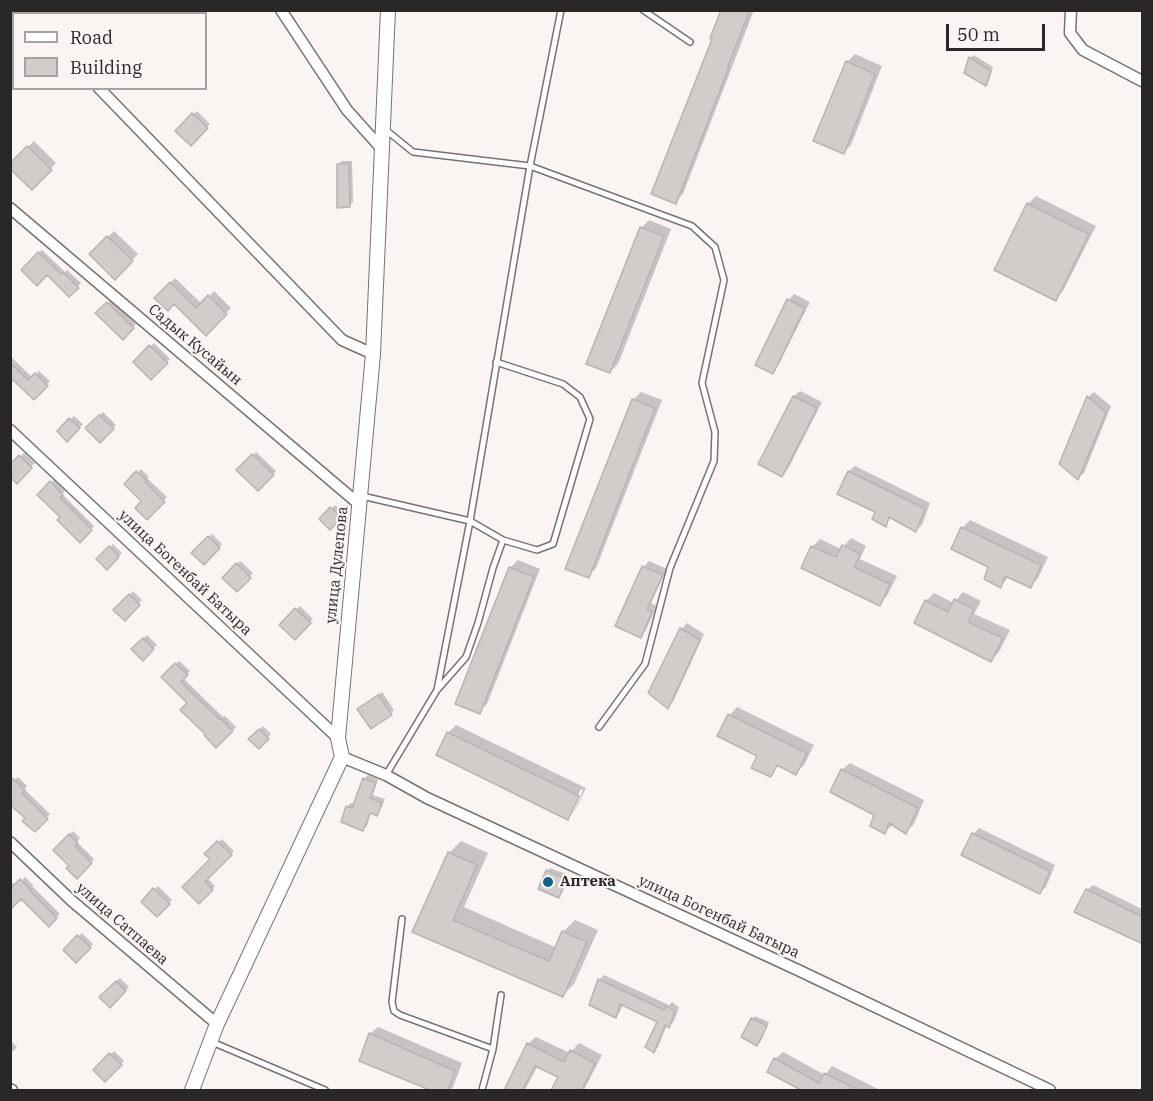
<!DOCTYPE html>
<html>
<head>
<meta charset="utf-8">
<style>
	body { margin:0 }
	#map { position:relative; width:1153px; height:1101px; overflow:hidden; background:#faf4f3; font-family:"IBM Plex Serif",serif }
	canvas { display:block }
	.frame { position:absolute; inset:0; border:12px solid #292727; pointer-events:none }
	.legend { position:absolute; left:12px; top:12px; width:195px; height:78px; box-sizing:border-box; background:#faf4f3; border:2px solid #a6a2a1; margin:0; padding:8px 10px; list-style:none; font-size:18px; color:#292727 }
	.legend li { display:flex; align-items:center; gap:12px; height:30px }
	.legend b { width:30px; border:2px solid #a6a2a1 }
	.scale { position:absolute; left:946px; top:24px; width:99px; height:27px; box-sizing:border-box; border:3px solid #292727; border-top:0; padding-left:8px; font-size:18px; line-height:21px; white-space:nowrap; color:#292727; -webkit-text-stroke:4px #faf4f3; paint-order:stroke }
</style>
</head>
<body>
<div id="map">
<canvas width="1153" height="1101"></canvas>
<div class="frame"></div>
<ul class="legend">
<li><b style="height:8px;background:#fff"></b>Road</li>
<li><b style="height:16px;background:#d2cccb"></b>Building</li>
</ul>
<div class="scale">50 m</div>
</div>
<script>
const ctx = document.querySelector('canvas').getContext('2d');
ctx.lineJoin = 'round';
function paint(path, color) { ctx.fillStyle = color; ctx.fill(path, 'evenodd'); }
function trace(path, color, width, dash) { ctx.strokeStyle = color; ctx.lineWidth = width; ctx.lineCap = dash ? 'butt' : 'round'; ctx.setLineDash(dash || []); ctx.stroke(path); }
function drawText(font, color, halo, rows, align = 'center') {
  ctx.font = font + ' "IBM Plex Serif",serif'; ctx.lineWidth = 4.5; ctx.setLineDash([]); ctx.textBaseline = 'middle'; ctx.strokeStyle = halo; ctx.fillStyle = color; for (const [text, x, y, turn = 0] of rows) {
    ctx.save(); ctx.translate(x, y); ctx.rotate((+turn || 0) * Math.PI / 180); ctx.textAlign = isNaN(turn) ? turn : align; if (halo) ctx.strokeText(text, 0, 0); ctx.fillText(text, 0, 0); ctx.restore();
  }
}
const shadow = new Path2D(`
	M71,10H90L87,14H74Z
	M723,10H754L683,194L675,202L714,38Z
	M855,54L882,66L851,145L843,153L847,62Z
	M974,55L993,67L989,81L986,84L970,58Z
	M197,111L210,124L191,144L177,131Z
	M34,141L56,163L32,188L10,165Z
	M342,161H352L353,202L349,206L338,164Z
	M1036,196L1096,226L1063,291L1055,299L1028,204Z
	M649,220L671,229L618,364L610,372L641,228Z
	M114,231L138,254L115,278L91,254Z
	M42,250L65,272L67,270L81,283L69,295L47,273L23,270Z
	M175,278L202,304L214,291L231,308L206,333L174,302L157,298Z
	M794,294L810,302L778,366L772,372L789,300Z
	M111,300L136,324L123,338L98,313Z
	M154,343L170,359L151,377L135,362Z
	M11,357L33,378L39,371L50,381L34,398L15,379L10,384Z
	M800,391L822,402L788,469L782,475L760,464L794,396Z
	M641,392L662,400L596,568L588,576L633,400Z
	M1094,392L1111,406L1084,473L1078,478L1061,463L1088,397Z
	M103,412L116,425L100,441L87,428Z
	M74,416L83,424L67,439L59,431Z
	M256,452L276,471L258,489L239,470Z
	M24,453L35,463L17,481L10,466Z
	M855,466L930,503L922,525L916,530L892,517L885,525L877,511L839,493L849,471Z
	M141,469L149,477L147,478L167,497L147,518L143,501L126,484Z
	M54,480L65,491L62,494L94,526L80,541L62,517L39,495Z
	M335,505L344,514L330,528L321,519Z
	M970,520L1048,557L1038,578L1030,586L1009,576L1001,586L989,566L962,528Z
	M212,534L222,544L204,563L193,553Z
	M851,538L866,546L860,559L897,576L887,596L879,604L803,567L813,546L820,539L841,549Z
	M113,544L122,553L107,568L98,559Z
	M518,560L540,569L487,704L479,712L510,568Z
	M240,561L253,573L237,590L224,578Z
	M649,561L667,569L651,603L657,606L646,630L640,636L617,625L644,567Z
	M133,591L142,600L124,618L115,610Z
	M963,592L981,601L974,614L1010,630L999,652L991,660L926,601L934,593L954,603Z
	M300,606L313,619L295,638L281,625Z
	M687,623L704,634L673,702L667,707L650,693L682,629Z
	M147,635L157,645L143,658L133,649Z
	M179,661L190,671L183,678L223,717L225,716L236,727L216,746L207,734L189,703L163,677Z
	M382,692L394,710L391,713L363,705Z
	M737,707L814,745L804,765L796,773L779,765L770,775L759,755L730,715Z
	M456,725L586,788L575,810L567,818L438,754L448,733ZM581,789L583,790L574,811H570Z
	M263,726L271,734L259,747L251,739Z
	M850,763L924,800L914,824L906,832L893,824L885,832L876,814L842,770Z
	M368,775L378,779L373,795L385,799L380,811L376,814L371,812L367,826L363,830L343,821L347,806L351,803L354,804L364,779Z
	M18,777L27,786L24,789L50,814L35,830L10,784Z
	M979,828L1055,865L1046,887L1040,892L973,834Z
	M73,831L80,838L77,842L94,859L77,876L71,866L55,850Z
	M222,839L234,851L207,878L215,886L199,902L184,887L212,859L206,854Z
	M461,841L488,853L464,907L557,948L563,932L575,920L598,930L574,984L562,996L414,931L449,853Z
	M550,868L569,875L562,893L558,896L547,871Z
	M25,877L33,885L32,886L60,914L49,924L21,897L10,900V881L16,886Z
	M1093,885L1142,909V943L1087,890Z
	M158,886L172,900L157,915L143,902Z
	M82,933L93,944L76,961L65,950Z
	M604,975L669,1005L672,1002L679,1007L674,1021L669,1026L667,1025L658,1047L654,1051L659,1021L623,1004L620,1012L616,1017L599,980Z
	M120,978L129,987L110,1006L101,997Z
	M755,1016L769,1022L761,1041L757,1044L752,1019Z
	M378,1027L462,1063L453,1087L450,1090H434L361,1060L370,1034Z
	M536,1037L570,1053L579,1043L602,1055L584,1090H553L560,1076L538,1065L525,1090H505L528,1044Z
	M10,1041L17,1047L10,1054Z
	M114,1051L124,1061L105,1080L95,1070Z
	M783,1052L825,1075L832,1066L880,1090H804L769,1071L775,1059Z`);
const building = new Path2D(`
	M721,10H750L728,66L729,67L676,204L651,194L712,39L710,38Z
	M969,57L991,71L986,86L964,73Z
	M846,61L875,74L844,154L813,141Z
	M192,113L208,128L191,146L175,131Z
	M27,146L52,170L32,190L10,169V163Z
	M337,164H349L350,207L337,208Z
	M1027,203L1089,234L1056,301L994,270Z
	M640,227L664,236L610,373L586,364Z
	M107,236L133,261L115,280L89,254Z
	M38,252L61,274L63,272L79,288L69,297L47,275L37,286L21,270Z
	M170,282L196,308L208,295L227,314L206,336L174,304L168,311L154,298Z
	M787,299L805,308L773,374L755,365Z
	M107,302L134,328L123,340L95,313Z
	M149,345L168,363L151,380L133,362Z
	M10,363L28,380L35,373L48,386L34,400L10,377Z
	M793,396L817,408L782,477L758,464Z
	M1087,396L1106,413L1078,480L1059,464Z
	M632,399L655,408L589,578L565,569Z
	M99,415L114,429L100,443L85,428Z
	M69,418L80,428L67,442L57,431Z
	M252,454L274,475L258,491L236,470Z
	M19,455L32,468L17,484L10,477V464Z
	M136,471L147,481L145,482L165,502L147,520L135,508L141,501L124,484Z
	M848,471L925,509L916,532L889,517L886,527L872,519L875,512L837,494Z
	M50,481L63,495L60,498L92,530L80,543L57,520L60,517L37,495Z
	M330,507L342,518L330,530L319,519Z
	M961,527L1041,565L1031,588L1005,576L1001,588L984,579L988,567L951,549Z
	M208,536L220,548L204,565L191,553Z
	M842,545L860,554L854,567L890,584L880,606L801,568L811,546L836,557Z
	M109,546L119,557L107,570L96,559Z
	M236,563L251,578L237,592L222,578Z
	M642,566L663,575L647,609L652,612L641,638L615,626Z
	M509,567L534,577L480,714L455,704Z
	M129,594L140,605L125,621L113,610Z
	M954,599L974,609L968,622L1003,638L991,662L914,623L925,600L948,612Z
	M295,608L311,623L295,640L279,625Z
	M680,628L700,640L668,709L648,693Z
	M143,638L154,649L143,661L131,649Z
	M175,663L188,675L181,682L219,719L220,718L233,731L216,748L204,735L205,734L180,710L187,703L161,677Z
	M378,695L392,715L371,729L357,709Z
	M728,714L807,753L796,775L777,765L771,777L751,768L757,756L717,736Z
	M259,729L269,739L259,749L248,739Z
	M447,732L579,796L568,820L436,755Z
	M841,769L918,808L906,834L889,823L885,834L870,826L874,815L830,792Z
	M10,776L25,790L22,793L48,819L35,832L22,821L25,818L10,805Z
	M363,778L376,783L370,798L382,803L377,816L370,813L363,831L341,822L346,806L352,808Z
	M972,833L1050,871L1040,894L961,855Z
	M69,834L78,843L75,846L92,863L77,879L66,868L69,866L53,850Z
	M217,841L232,855L205,882L213,890L199,904L182,887L210,859L204,854Z
	M448,852L477,865L453,920L549,961L562,931L587,942L563,997L412,932Z
	M546,870L566,879L559,898L538,889Z
	M20,879L31,890L30,891L57,918L49,927L21,899L10,910V889Z
	M153,888L170,904L157,917L141,902Z
	M1086,889L1143,917V944L1074,912Z
	M77,935L91,948L76,963L63,950Z
	M598,979L664,1010L666,1006L675,1012L669,1028L665,1025L654,1053L645,1047L657,1022L620,1004L616,1018L589,1005Z
	M116,981L126,991L110,1008L99,997Z
	M751,1018L767,1026L757,1046L741,1037Z
	M369,1033L455,1071L448,1090H430L359,1061Z
	M527,1043L564,1062L570,1050L595,1063L582,1090H551L558,1077L535,1066L522,1090H504Z
	M109,1053L122,1065L105,1082L93,1070Z
	M774,1058L819,1083L824,1073L859,1090H801L767,1072Z`);
const service = new Path2D(`
	M643,10L690,42
	M386,130L413,152L530,166L692,226L715,247L724,280L702,383L715,432L714,461L670,568L645,664L599,727
	M362,496L470,521L503,540L537,550L553,544L590,419L580,397L563,384L496,362
	M437,690L466,657L478,623L493,568L503,540
	M386,775L437,690L470,521L530,166L561,10
	M402,919L392,1002L394,1011L400,1015L493,1049
	M212,1042L325,1090
	M482,1090L493,1049L501,995`);
const minor = new Path2D(`
	M23,10L26,14
	M281,10L347,110L381,148
	M1071,10L1070,33L1083,50L1142,81
	M99,88L342,340L373,354
	M10,208L360,505
	M10,430L338,738
	M342,757L386,775L427,798L800,971L1050,1090
	M10,842L72,901L217,1024
	M10,1089L12,1090`);
const tertiary = new Path2D(`
	M192,1090L217,1024L342,757L338,738L373,354L388,10`);
const markers = [
	[548,882,6,"#0e6495"]
];
const streetNames = [
	["Садык Кусайын",195,345,40],
	["улица Дулепова",337,565,-84],
	["улица Богенбай Батыра",185,573,43],
	["улица Богенбай Батыра",719,917,25],
	["улица Сатпаева",122,924,41]
];
const poiNames = [
	["Аптека",560,882]
];
paint(shadow, '#0003');
paint(building, '#d2cccb');
trace(building, '#b9b3b2', 1.5);
trace(service, '#777271', 8);
trace(minor, '#777271', 13);
trace(tertiary, '#777271', 16);
trace(service, '#fff', 5);
trace(minor, '#fff', 10);
trace(tertiary, '#fff', 14);
for (const [x, y, r, color] of markers) { const dot = new Path2D(); dot.arc(x, y, r, 0, 2 * Math.PI); ctx.fillStyle = color; ctx.fill(dot); trace(dot, '#faf4f3', 2); }
drawText('15px', '#292727', '#faf4f3', streetNames);
drawText('bold 15px', '#292727', '#faf4f3', poiNames, 'left');
</script>
</body>
</html>
